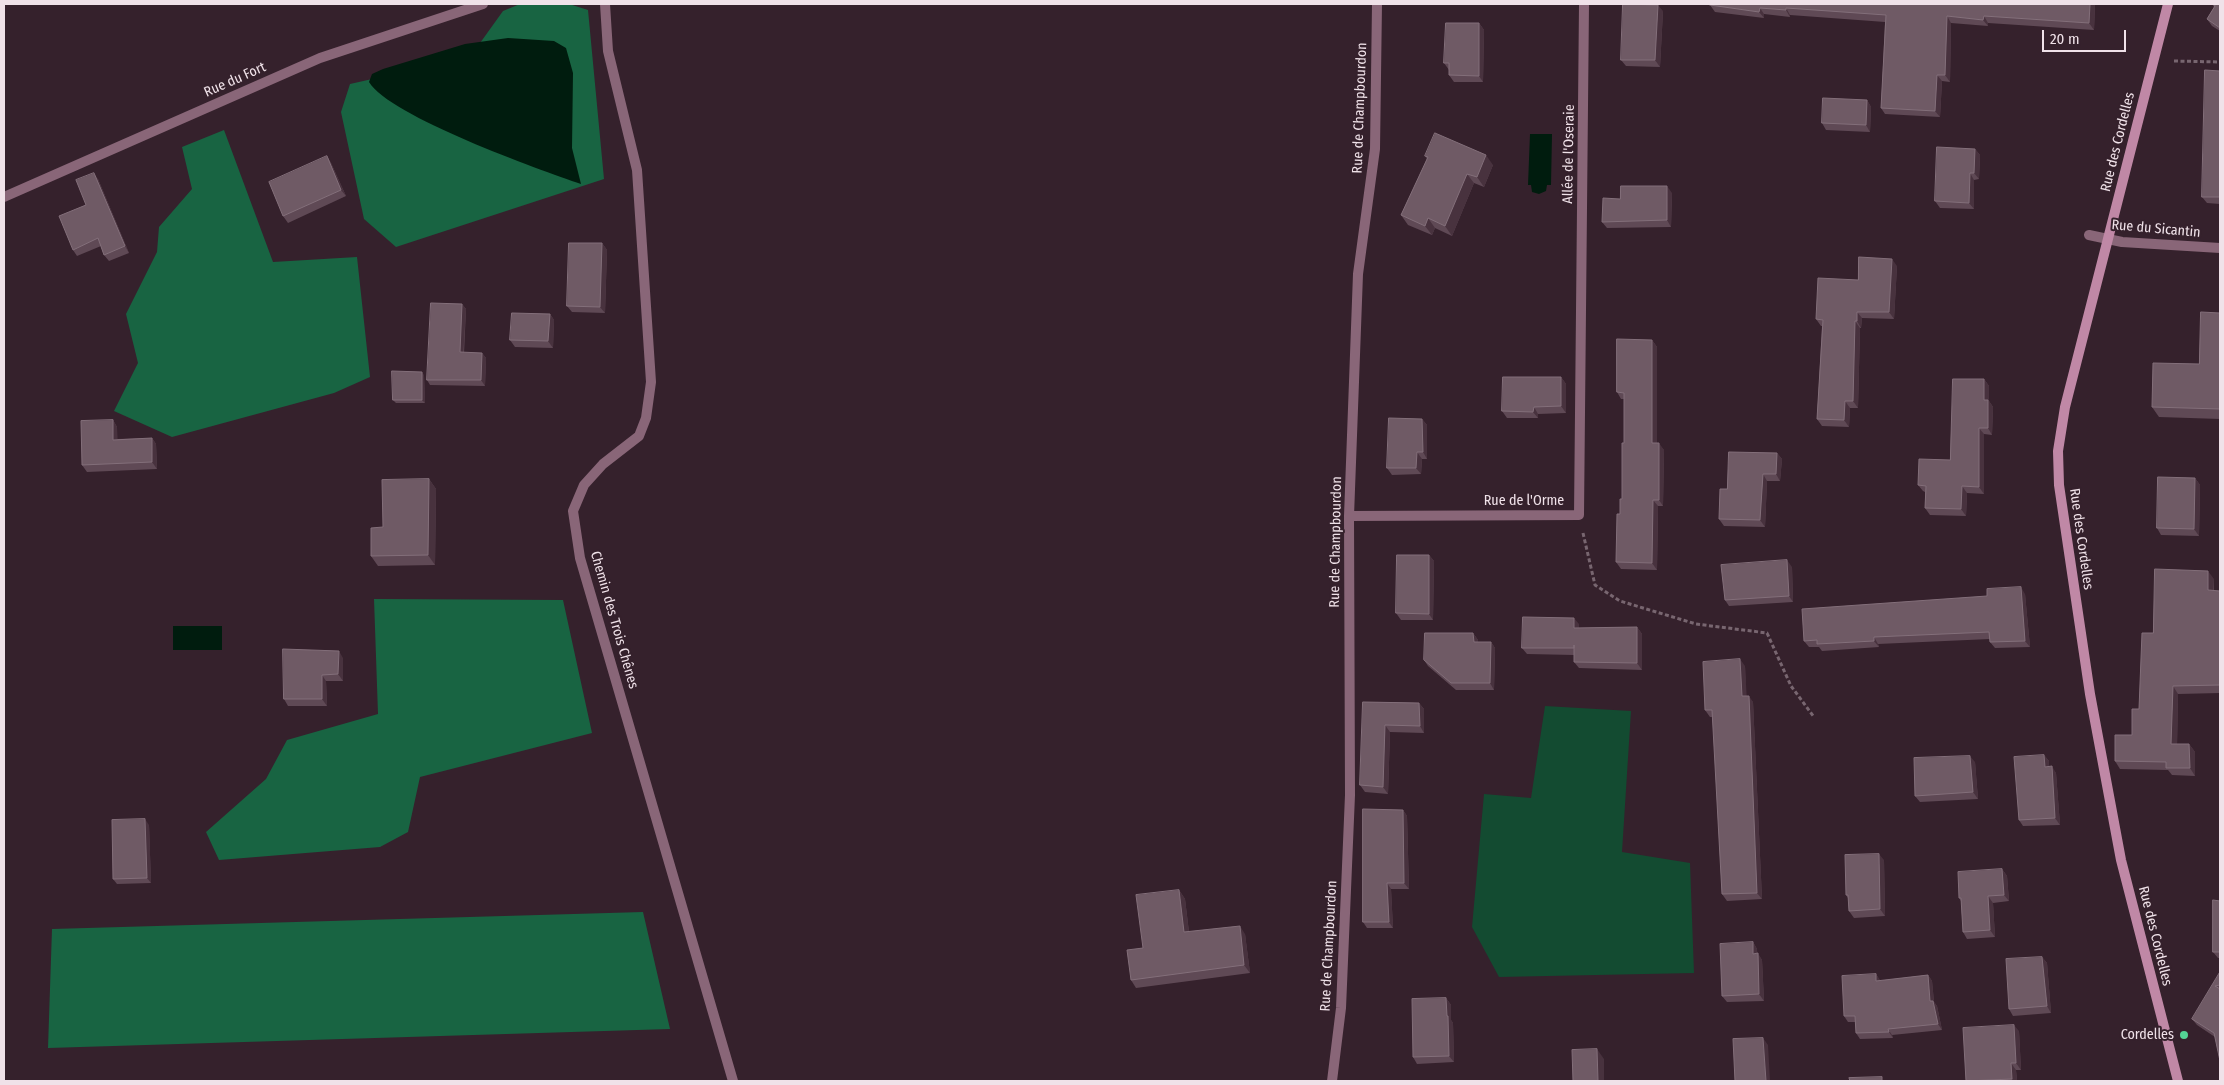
<!DOCTYPE html>
<html>
<head>
<meta charset="utf-8">
<style>
	body { margin:0 }
	#map { position:relative; width:2224px; height:1085px; overflow:hidden; background:#35212c; font-family:"Fira Sans Condensed",sans-serif }
	canvas { display:block }
	.frame { position:absolute; inset:0; border:5px solid #f0e2e9; pointer-events:none }
	.scale { position:absolute; left:2042px; top:30px; width:84px; height:22px; box-sizing:border-box; border:2px solid #f0e2e9; border-top:0; padding-left:6px; font-size:15px; line-height:18px; white-space:nowrap; color:#f0e2e9; -webkit-text-stroke:4px #35212c; paint-order:stroke }
</style>
</head>
<body>
<div id="map">
<canvas width="2224" height="1085"></canvas>
<div class="frame"></div>
<div class="scale">20 m</div>
</div>
<script>
const ctx = document.querySelector('canvas').getContext('2d');
ctx.lineJoin = 'round';
function paint(path, color) { ctx.fillStyle = color; ctx.fill(path, 'evenodd'); }
function trace(path, color, width, dash) { ctx.strokeStyle = color; ctx.lineWidth = width; ctx.lineCap = dash ? 'butt' : 'round'; ctx.setLineDash(dash || []); ctx.stroke(path); }
function drawText(font, color, halo, rows, align = 'center') {
  ctx.font = font + ' "Fira Sans Condensed",sans-serif'; ctx.lineWidth = 4; ctx.setLineDash([]); ctx.textBaseline = 'middle'; ctx.strokeStyle = halo; ctx.fillStyle = color; for (const [text, x, y, turn = 0] of rows) {
    ctx.save(); ctx.translate(x, y); ctx.rotate((+turn || 0) * Math.PI / 180); ctx.textAlign = isNaN(turn) ? turn : align; if (halo) ctx.strokeText(text, 0, 0); ctx.fillText(text, 0, 0); ctx.restore();
  }
}
const green = new Path2D(`
	M1545,706L1631,711L1622,852L1690,863L1694,973L1499,977L1472,927L1484,794L1531,798Z`);
const forest = new Path2D(`
	M520,4H569L588,10L604,179L396,247L364,219L341,112L350,84L470,57L503,11Z
	M224,130L273,262L357,257L370,377L334,393L172,437L114,411L138,363L126,314L157,252L159,227L192,189L182,147Z
	M374,599L563,600L592,733L420,777L408,832L380,847L219,860L206,832L266,779L287,740L378,714Z
	M643,912L670,1029L48,1048L52,929Z`);
const water = new Path2D(`
	M508,38L554,41L566,48L573,73L572,148L581,184C540,170 389,116 369,82L372,74L383,69L465,44Z
	M1530,134H1552L1551,185H1547L1546,191L1539,194L1532,192L1531,185H1528Z
	M173,626H222V650H173Z`);
const path = new Path2D(`
	M2174,61L2220,62
	M1583,533L1595,585L1620,601L1696,624L1767,633L1791,686L1814,717`);
const street = new Path2D(`
	M605,4L608,51L637,170L651,382L646,418L639,436L603,464L584,485L573,511L580,558L733,1081
	M4,197L320,58L483,4
	M2089,235L2122,242L2220,248
	M1349,516L1579,515L1584,4
	M1332,1081L1341,1008L1350,795L1349,516L1358,274L1375,149L1377,4`);
const secondary = new Path2D(`
	M2168,4L2065,407L2058,451L2059,485L2090,694L2121,860L2178,1081`);
const wall = new Path2D(`
	M1711,4H2095L2094,30L1988,23V26L1951,23L1950,82L1942,81L1940,117L1885,114L1881,108L1885,22L1790,15V17L1764,14V18L1715,12L1710,5Z
	M2212,4H2220V31L2212,26L2207,19L2214,7Z
	M1663,11L1660,67L1626,66L1621,60Z
	M1479,23L1484,30L1483,82H1454L1449,75V70L1444,63Z
	M2220,71V204L2207,203L2202,197Z
	M1867,100L1871,107L1870,132L1826,130L1822,123Z
	M1975,149L1980,155L1979,179L1974,180V209L1940,208L1935,201Z
	M327,156L331,163L346,196L288,223L283,216Z
	M1425,156L1493,165L1484,187L1474,183L1452,236L1435,228L1432,235L1408,225L1401,215L1427,159Z
	M98,179L129,253L109,261L104,255L101,246L77,256L73,250L86,205Z
	M1672,193L1671,227L1607,228L1602,222Z
	M602,243L607,250L605,313L572,312L567,306Z
	M1897,266L1894,319L1862,318L1861,328H1860L1858,408H1850L1849,427L1822,426L1817,419L1822,326H1821L1816,319L1858,280Z
	M462,304L466,309L464,353H482L486,358L485,386L430,385L427,380Z
	M2220,313V419L2159,417L2152,407L2199,364Z
	M550,314L554,320L553,348L515,347L510,340Z
	M1652,340L1657,347V443L1664,450L1663,506H1658L1657,570L1621,569L1616,562L1622,499L1624,443V399H1621L1617,392Z
	M424,375L425,403H396L393,400Z
	M1561,377L1566,384V413L1538,414V418H1507L1502,411Z
	M1984,379L1989,386V401L1993,407L1992,435L1984,434V494L1967,493L1966,516L1930,515L1925,508V492L1923,491L1918,485L1950,460Z
	M1422,419L1427,425V459H1422L1421,474L1392,475L1387,468Z
	M113,420L117,427V439L152,438L156,444L157,469L87,472L82,465Z
	M1777,453L1782,459L1780,481H1767L1765,527L1724,526L1719,519L1727,489Z
	M2195,478L2200,485L2199,536L2161,535L2157,528Z
	M429,479L436,489L435,565L378,566L371,556L383,527Z
	M1429,555L1434,561L1433,620H1401L1396,613Z
	M1792,567L1793,602L1729,606L1725,600Z
	M2214,579V591H2220V693L2178,694L2177,744H2189L2195,752V776L2172,775L2168,770L2120,769L2115,761L2132,735L2139,709L2153,633Z
	M2025,594L2030,647L1995,648L1990,642V639L1878,644L1879,647L1822,651L1819,647H1809L1804,641Z
	M1579,624V628L1637,627L1642,634V670L1579,668L1574,662V655L1527,654L1522,648Z
	M1473,633L1478,640V642H1491L1495,648L1494,690H1456L1428,666L1424,660Z
	M343,658V681H326L327,706H288L284,699Z
	M1745,666L1746,696L1753,702L1762,899L1727,901L1722,894L1713,717H1710L1705,710Z
	M1363,702L1419,703L1424,709V733L1390,732L1388,794L1365,792L1360,785Z
	M2044,755L2049,761V766L2056,773L2060,825L2023,826L2019,820Z
	M1975,762L1978,799L1920,802L1915,796Z
	M1403,810L1407,816L1409,889H1391L1393,928H1367L1363,922Z
	M149,825L151,883L117,884L113,879Z
	M1884,860L1885,916L1854,918L1849,911L1848,898L1846,895Z
	M2002,869L2007,876L2009,901L1993,903L1995,937L1967,939L1963,932L1961,901L1959,898Z
	M1179,890L1185,899L1189,932L1245,934L1250,973L1136,988L1131,980L1143,948Z
	M2220,901V958H2218L2213,952Z
	M1753,942L1757,949V953L1762,960L1764,1001L1727,1002L1722,996Z
	M2042,957L2047,963L2051,1013L2013,1016L2009,1009Z
	M2220,972V1061L2215,1037L2197,1025L2192,1019Z
	M1876,974L1880,981L1928,975L1932,981L1934,1002L1937,1006L1942,1030L1892,1035L1893,1038L1860,1039L1856,1033L1855,1022H1848L1844,1016Z
	M1446,998L1451,1005V1020L1453,1023L1454,1062L1417,1064L1413,1057Z
	M2019,1031L2021,1070H2016L2017,1081H1966Z`);
const shadedWall = new Path2D(`
	M2090,4H2095L2094,30L2089,23Z
	M1658,5L1663,11L1660,67L1655,60Z
	M1760,8L1764,14V18L1759,12Z
	M1786,8L1790,15V17L1786,10Z
	M1947,16L1951,23L1950,82L1945,75Z
	M1984,16L1988,23V26L1983,20Z
	M1479,23L1484,30L1483,82L1479,76Z
	M1937,75L1942,81L1940,117L1935,111Z
	M1867,100L1871,107L1870,132L1866,125Z
	M1975,149L1980,155L1979,179L1974,173Z
	M1486,155L1493,165L1484,187L1477,177Z
	M327,156L331,163L346,196L341,190Z
	M94,173L98,179L129,253L125,246Z
	M1970,173L1974,180V209L1969,203Z
	M1467,174L1474,183L1452,236L1445,226Z
	M1667,186L1672,193L1671,227L1667,220Z
	M1428,218L1435,228L1432,235L1425,226Z
	M602,243L607,250L605,313L600,307Z
	M1892,259L1897,266L1894,319L1889,312Z
	M462,304L466,309L463,358L460,352Z
	M1857,312L1862,318L1861,328L1857,321Z
	M550,314L554,320L553,348L548,341Z
	M1855,321L1860,328L1858,408L1853,401Z
	M1652,340L1657,347V450L1652,443Z
	M482,353L486,358L485,386L481,380Z
	M422,372L424,375L425,403L422,400Z
	M1561,377L1566,384V413L1561,406Z
	M1984,379L1989,386V401L1993,407L1992,435L1988,428L1984,400Z
	M1845,401L1850,408L1849,427L1844,420Z
	M1534,407L1538,414V418L1533,412Z
	M1422,419L1427,425V459L1423,452Z
	M113,420L117,427L118,446L113,440Z
	M1979,428L1984,434V494L1979,487Z
	M152,438L156,444L157,469L152,462Z
	M1659,443L1664,450L1663,506L1659,500Z
	M1417,452L1422,459L1421,474L1416,468Z
	M1777,453L1782,459L1780,481L1776,474Z
	M1763,474L1767,481L1765,527L1760,520Z
	M2195,478L2200,485L2199,536L2194,529Z
	M429,479L436,489L435,565L428,555Z
	M1962,486L1967,493L1966,516L1961,509Z
	M1653,500L1658,506L1657,570L1652,563Z
	M1429,555L1434,561L1433,620L1429,614Z
	M1787,560L1792,567L1793,602L1789,596Z
	M2208,571L2214,579L2213,598L2208,590Z
	M2021,587L2025,594L2030,647L2025,641Z
	M1574,618L1579,624V634L1574,628Z
	M1637,627L1642,634V670L1637,663Z
	M1473,633L1478,640V649L1474,642Z
	M1874,637L1878,644L1879,647L1874,641Z
	M1491,642L1495,648L1494,690L1490,683Z
	M339,651L343,658V681L338,674Z
	M1740,659L1745,666L1747,702L1742,696Z
	M322,675L326,681L327,706L322,699Z
	M2173,686L2178,694L2177,752L2171,744Z
	M1749,696L1753,702L1762,899L1757,893Z
	M1419,703L1424,709V733L1420,726Z
	M1385,725L1390,732L1388,794L1383,787Z
	M2189,744L2195,752V776L2190,768Z
	M2044,755L2049,761V773L2045,767Z
	M1970,756L1975,762L1978,799L1973,792Z
	M2052,766L2056,773L2060,825L2055,818Z
	M1403,810L1407,816L1409,889L1404,883Z
	M145,819L149,825L151,883L147,878Z
	M1879,854L1884,860L1885,916L1880,909Z
	M2002,869L2007,876L2009,901L2004,895Z
	M1387,883L1391,889L1393,928L1389,922Z
	M1179,890L1185,899L1190,941L1184,932Z
	M1988,896L1993,903L1995,937L1990,930Z
	M1240,926L1245,934L1250,973L1244,965Z
	M1753,942L1757,949L1758,960L1753,954Z
	M1758,953L1762,960L1764,1001L1759,994Z
	M2042,957L2047,963L2051,1013L2047,1006Z
	M1876,974L1880,980V987L1876,981Z
	M1928,975L1932,981L1934,1002L1937,1006L1942,1030L1938,1024L1930,1001Z
	M1446,998L1451,1005V1020L1453,1023L1454,1062L1449,1056Z
	M2014,1025L2019,1031L2021,1070L2016,1063Z
	M1888,1029L1892,1035L1893,1038L1889,1032Z
	M1763,1038L1768,1045L1770,1081H1766Z
	M1597,1049L1604,1059V1081H1598Z
	M2011,1063L2016,1070L2017,1081H2014L2012,1079Z`);
const building = new Path2D(`
	M1623,4L1658,5L1655,60H1621Z
	M1711,4H2090L2089,23L1984,16L1983,20L1947,16L1945,75H1937L1935,111L1881,108L1886,15L1786,8V10L1760,8L1759,12L1710,5Z
	M2213,4H2220V28L2207,19L2215,6Z
	M1446,23H1479V76L1449,75V63H1444Z
	M2205,70L2220,71V197H2202Z
	M1823,98L1867,100L1866,125L1822,123Z
	M1435,133L1486,155L1477,177L1467,174L1445,226L1428,218L1425,226L1401,215L1428,157L1425,156Z
	M1937,147L1975,149L1974,173H1970L1969,203L1935,201Z
	M327,156L341,190L283,216L269,182Z
	M94,173L125,246L104,255L98,238L73,250L59,216L86,205L76,180Z
	M1621,186H1667V220L1602,222L1603,198L1620,199Z
	M569,243H602L600,307L567,306Z
	M1859,257L1892,259L1889,312H1857V321H1855L1853,401H1845L1844,420L1817,419L1823,320L1816,319L1818,278L1858,280Z
	M431,303L462,304L460,352L482,353L481,380H427Z
	M2201,312L2220,313V409L2152,407L2153,363L2199,364Z
	M512,313L550,314L548,341L510,340Z
	M1617,339L1652,340V443H1659V500H1653L1652,563L1616,562L1617,514H1620V499H1622V443H1624V393L1617,392Z
	M392,371L422,372V400H393Z
	M1503,377H1561V406L1534,407L1533,412L1502,411Z
	M1953,379H1984V400H1988V428H1979V487L1962,486L1961,509L1925,508L1926,486L1918,485L1919,459L1950,460Z
	M1389,418L1422,419L1423,452H1417L1416,468H1387Z
	M113,420V440L152,438V462L82,465L81,421Z
	M1729,452L1777,453L1776,474H1763L1760,520L1719,519L1720,489H1727Z
	M2158,477L2195,478L2194,529L2157,528Z
	M429,479L428,555L371,556V528L383,527L382,480Z
	M1397,555H1429V614L1396,613Z
	M1787,560L1789,596L1725,600L1721,565Z
	M2155,569L2208,571V590L2220,591V685L2173,686L2171,744H2189L2190,768H2166V762L2115,761V735H2132V709H2139L2142,633H2153Z
	M2021,587L2025,641L1990,642L1989,632L1874,637V641L1817,644V640L1804,641L1802,609L1987,596V589Z
	M1523,617L1574,618V628L1637,627V663L1574,662V645V648H1522Z
	M1425,633H1473L1474,642H1491L1490,683H1451L1424,660Z
	M283,649L339,651L338,674L322,675V699H284Z
	M1740,659L1742,696H1749L1757,893L1722,894L1712,710H1705L1703,662Z
	M1363,702L1419,703L1420,726L1385,725L1383,787L1360,785Z
	M2044,755L2045,767L2052,766L2055,818L2019,820L2014,757Z
	M1970,756L1973,792L1915,796L1914,758Z
	M1363,809L1403,810L1404,883H1387L1389,922H1363Z
	M145,819L147,878L113,879L112,820Z
	M1879,854L1880,909L1849,911L1848,895H1846L1845,855Z
	M2002,869L2004,895L1988,896L1990,930L1963,932L1961,898H1959L1958,872Z
	M1179,890L1184,932L1240,926L1244,965L1131,980L1127,950L1143,948L1136,895Z
	M2213,900L2220,901V952H2213Z
	M1753,942V954L1758,953L1759,994L1722,996L1720,944Z
	M2042,957L2047,1006L2009,1009L2006,959Z
	M2220,972V985L2215,986L2220,989V1061L2214,1033L2192,1019Z
	M1876,974V981L1928,975L1930,1001H1933L1938,1024L1888,1029L1889,1032L1856,1033L1855,1016H1844L1842,976Z
	M1446,998L1447,1016H1448L1449,1056L1413,1057L1412,999Z
	M2014,1025L2016,1063H2011L2012,1079L1966,1081L1963,1028Z
	M1763,1038L1766,1081H1735L1733,1039Z
	M1597,1049L1598,1081H1573L1572,1050Z
	M1882,1077V1081H1850L1849,1078Z`);
const markers = [
	[2184,1035,5,"#54d395"]
];
const streetNames = [
	["Rue du Fort",235,80,-24],
	["Rue de Champbourdon",1360,108,-88],
	["Rue des Cordelles",2118,142,-76],
	["Allée de l'Oseraie",1569,154,-89],
	["Rue du Sicantin",2156,229,5],
	["Rue de l'Orme",1524,501],
	["Rue des Cordelles",2081,539,82],
	["Rue de Champbourdon",1336,542,-89],
	["Chemin des Trois Chênes",614,620,74],
	["Rue des Cordelles",2155,936,76],
	["Rue de Champbourdon",1329,946,-87]
];
const poiNames = [
	["Cordelles",2174,1035]
];
paint(green, '#134b31');
paint(forest, '#186442');
paint(water, '#001c0e');
trace(path, '#786670', 3, [4, 2.5]);
trace(street, '#896678', 10);
trace(secondary, '#c088a6', 10);
paint(wall, '#5f4955');
paint(shadedWall, '#48323e');
paint(building, '#6f5a65');
trace(building, '#836f7a', 1);
for (const [x, y, r, color] of markers) { const dot = new Path2D(); dot.arc(x, y, r, 0, 2 * Math.PI); ctx.fillStyle = color; ctx.fill(dot); trace(dot, '#35212c', 2); }
drawText('14px', '#f0e2e9', '#35212c', streetNames);
drawText('14px', '#f0e2e9', '#35212c', poiNames, 'right');
</script>
</body>
</html>
